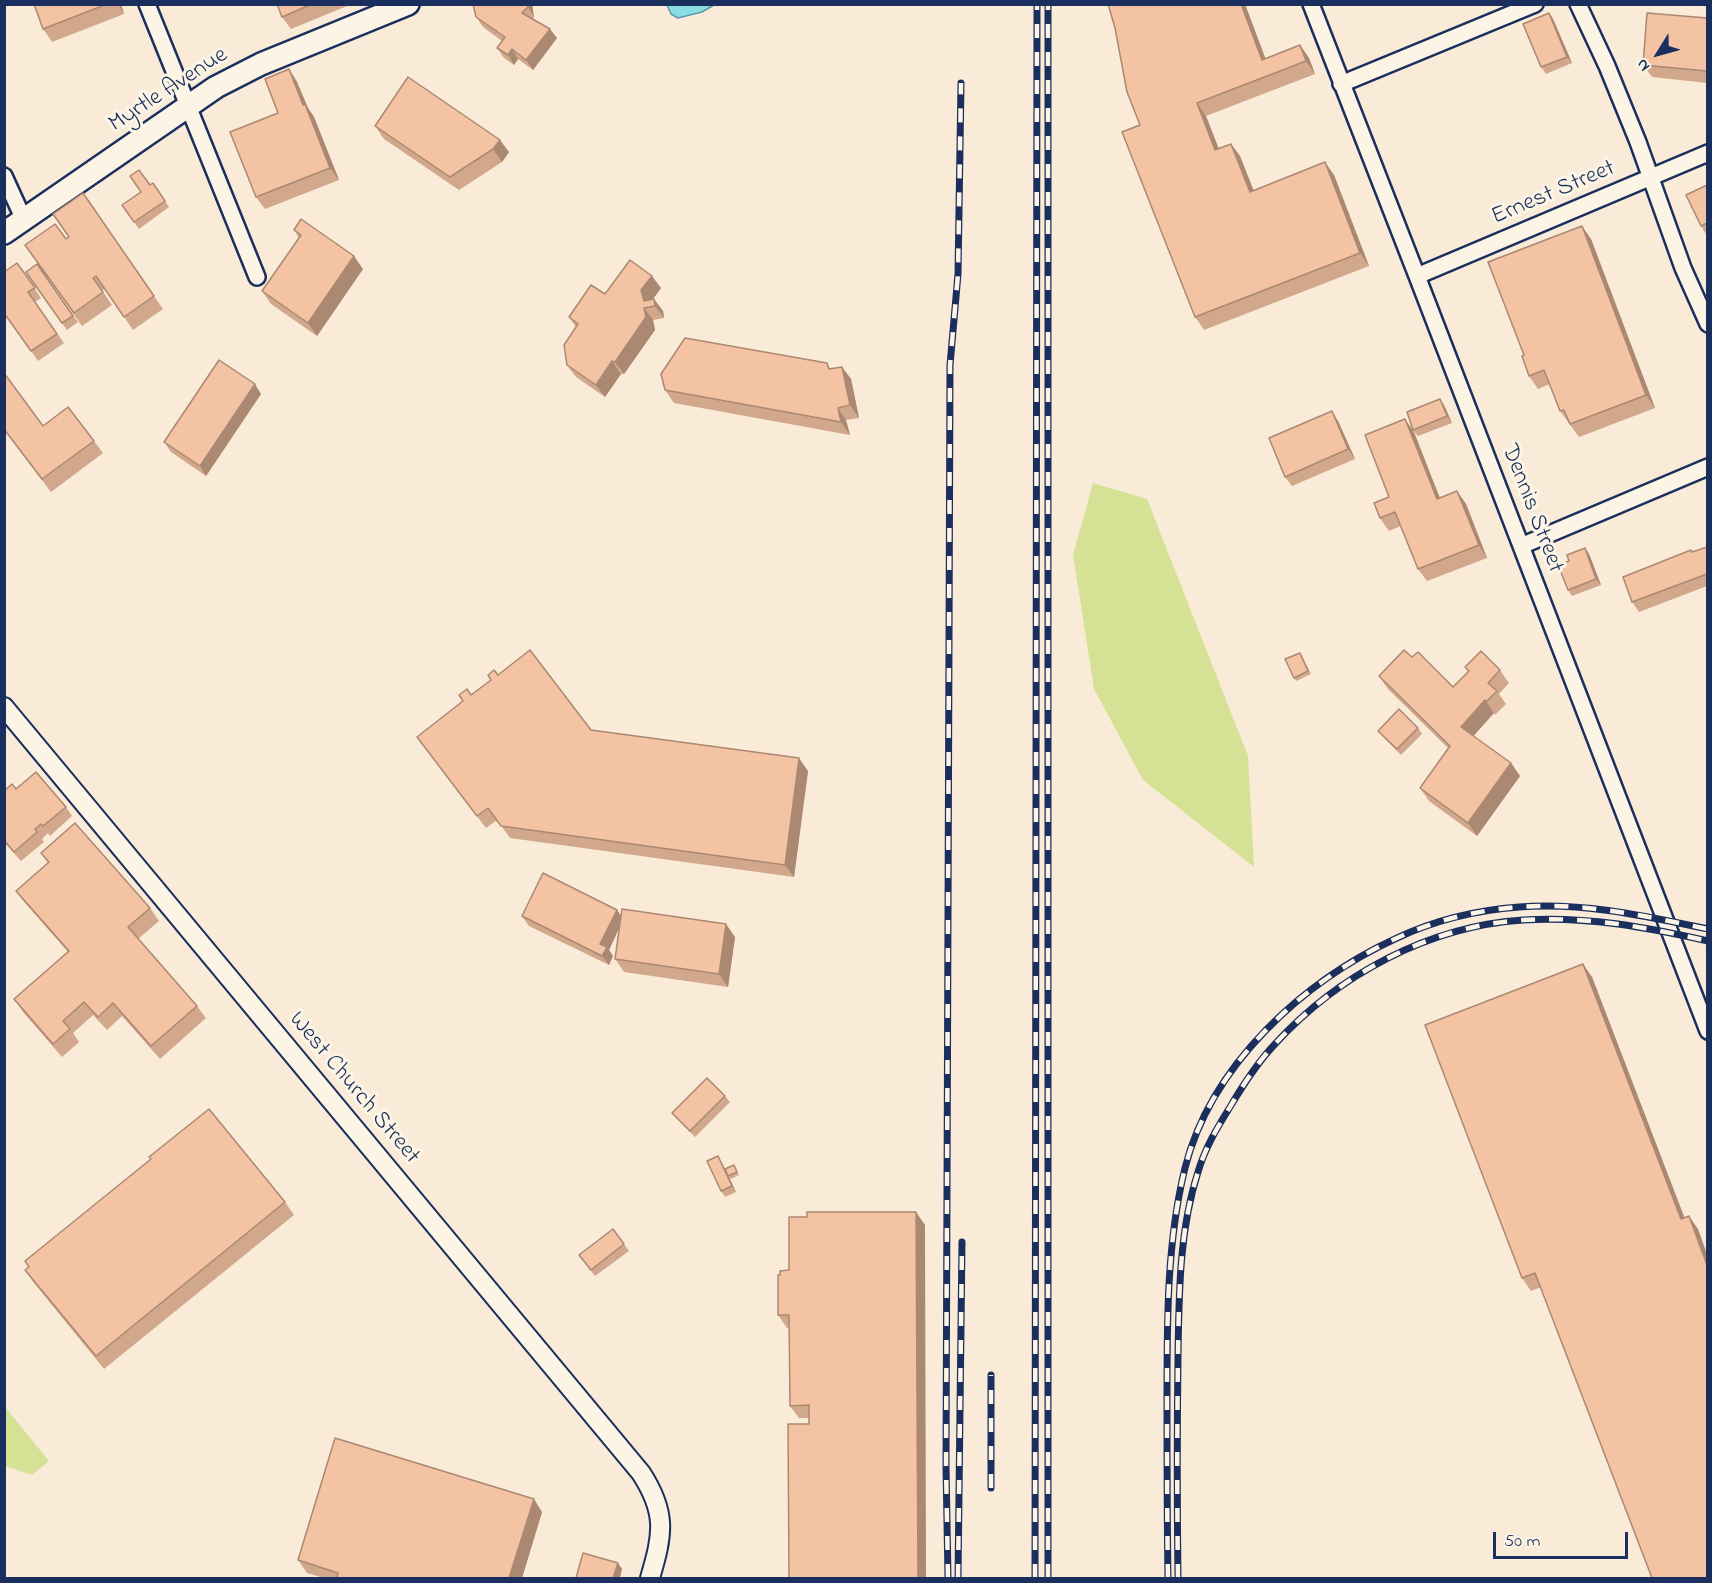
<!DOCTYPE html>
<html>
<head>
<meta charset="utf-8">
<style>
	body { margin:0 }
	#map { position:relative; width:1712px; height:1583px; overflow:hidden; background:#faebd8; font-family:"Indie Flower",sans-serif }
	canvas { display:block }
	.frame { position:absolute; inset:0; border:6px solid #1b2f5e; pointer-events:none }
	.north { position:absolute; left:1628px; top:24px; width:60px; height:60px; -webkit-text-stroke:4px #fcf5e5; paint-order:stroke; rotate:233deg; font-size:16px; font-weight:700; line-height:24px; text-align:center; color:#1b2f5e }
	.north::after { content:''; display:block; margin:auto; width:21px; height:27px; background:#1b2f5e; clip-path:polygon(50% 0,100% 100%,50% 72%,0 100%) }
	.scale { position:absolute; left:1493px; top:1532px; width:135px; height:27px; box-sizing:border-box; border:3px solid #1b2f5e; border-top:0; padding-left:8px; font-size:18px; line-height:21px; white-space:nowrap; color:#1b2f5e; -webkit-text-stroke:4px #fcf5e5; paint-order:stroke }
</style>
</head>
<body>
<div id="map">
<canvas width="1712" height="1583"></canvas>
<div class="frame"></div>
<div class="north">N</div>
<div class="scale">50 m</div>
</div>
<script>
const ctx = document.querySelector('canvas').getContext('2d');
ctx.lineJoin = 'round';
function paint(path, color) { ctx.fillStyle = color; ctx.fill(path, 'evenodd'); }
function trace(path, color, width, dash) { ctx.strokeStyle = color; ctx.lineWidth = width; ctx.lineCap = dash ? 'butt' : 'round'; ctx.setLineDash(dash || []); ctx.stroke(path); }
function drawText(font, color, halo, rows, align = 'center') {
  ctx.font = font + ' "Indie Flower",sans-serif'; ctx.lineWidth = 6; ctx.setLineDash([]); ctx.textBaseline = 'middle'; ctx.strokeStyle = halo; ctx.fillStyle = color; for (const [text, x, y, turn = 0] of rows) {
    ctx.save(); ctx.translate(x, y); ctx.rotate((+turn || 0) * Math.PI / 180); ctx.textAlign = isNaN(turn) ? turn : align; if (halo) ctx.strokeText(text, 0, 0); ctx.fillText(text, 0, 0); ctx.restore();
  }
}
const green = new Path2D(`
	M1093,483L1147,499L1248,756L1254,867L1143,780L1094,689L1073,555Z
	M5,1407L49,1461L32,1475L5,1466Z`);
const water = new Path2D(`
	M667,5H666H714L702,12L678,18L671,14Z`);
const minor = new Path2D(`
	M147,4L257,277
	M1311,4L1417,276L1708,1031
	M1578,4L1607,66L1638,142L1683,268L1708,324
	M1341,84L1535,4
	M4,176L24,220
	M1417,276L1708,153
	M1521,546L1708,467`);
const tertiary = new Path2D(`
	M4,707L641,1473C667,1513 663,1534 650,1578`);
const secondary = new Path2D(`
	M4,233L216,87L261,64L408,4`);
const rail = new Path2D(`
	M991,1488V1375
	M948,1578L946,1466L950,365L958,274L961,83
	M958,1578L962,1242
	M1035,1578L1037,4
	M1048,1578V4
	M1168,1578C1167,1517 1167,1455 1167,1394C1167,1318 1167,1241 1185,1168C1211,1065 1303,981 1397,938C1435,920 1478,910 1519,907C1583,902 1645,916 1708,929
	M1178,1578C1177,1504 1177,1430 1178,1356C1179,1295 1179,1231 1198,1172C1205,1148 1217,1128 1230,1107C1243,1085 1257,1063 1275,1044C1338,975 1429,926 1523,920C1586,916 1646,927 1708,941`);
const wall = new Path2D(`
	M34,4H121L124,14L52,42L43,29Z
	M277,4H352L291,29L282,17Z
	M473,4H532L534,17L533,19L557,38L533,70L518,59L514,65L504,58L497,48L502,41L483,27L476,17Z
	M1549,13L1553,19L1572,63L1546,74L1541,67Z
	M1707,18V83L1652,77L1643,65Z
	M1115,28L1266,59L1300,45L1309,58L1315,74L1206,116L1218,148L1231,144L1240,156L1253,190L1334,175L1369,266L1204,330L1195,317L1140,125Z
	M289,69L297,82L308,108L314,117L339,180L265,209L256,197L278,113Z
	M408,77L509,152L502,162L459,190L384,139L375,126Z
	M153,183L169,207L139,229L122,205Z
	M1707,185V236L1701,226Z
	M83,193L163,309L133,330L105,289L102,290L112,305L82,326L25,245L66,239L69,237Z
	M294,230L363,269L317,336L271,304L262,291L299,238Z
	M1591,239L1655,408L1579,437L1560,411L1550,384L1538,389L1529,376L1524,355Z
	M17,263L41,298L35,302L64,343L38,361L4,313Z
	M37,264L78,322L67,330L26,272Z
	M661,288L653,299H654L663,311L664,318L653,320L655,330L624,374H621L605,397L576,377L567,365L576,327L569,317L605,294Z
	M842,367L851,379L859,418L846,420L850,435L674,403L665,390Z
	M261,394L206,476L171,452L164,442Z
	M1444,405L1452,423L1418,436L1413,430Z
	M1338,421L1355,459L1292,486L1285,477Z
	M4,430L94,441L103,453L51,492Z
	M1414,432L1440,498L1457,491L1466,504L1487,558L1427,581L1418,569L1401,526L1389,531L1380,518L1389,497Z
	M1707,547V586L1639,612L1632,602L1693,552Z
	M1585,548L1589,554L1601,585L1572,596L1568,590L1569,561Z
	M1302,656L1311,674L1296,681L1294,678Z
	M1465,667L1500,670L1509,683L1499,694L1506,704L1495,715L1494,713L1473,736L1511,763L1520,776L1477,836L1429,801L1420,788L1448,748L1388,689L1379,676L1453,687L1468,672Z
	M498,675L591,730L808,771L794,877L510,838L497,820L486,828L417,737L463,701L459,695H471Z
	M1418,728L1422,734L1401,755L1383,737L1378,731Z
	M16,789L66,807L72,816L50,836L48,833L42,839L44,842L21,861L4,842V791Z
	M41,853L150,908L159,921L138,939L197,1006L206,1018L160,1059L122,1016L107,1030L93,1015L73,1033L79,1042L62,1057L23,1012L14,999L68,952L25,903L16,891L48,863Z
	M522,916H621L735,937L728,987L624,972L615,959L619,929L609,950L613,956L609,965L529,926Z
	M1592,977L1684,1217L1698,1229L1531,1291L1522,1278Z
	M725,1096L730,1102L695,1137L677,1119L672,1113Z
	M722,1163L736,1192L725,1197L721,1191Z
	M734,1165L739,1175L731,1179L728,1176Z
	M285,1202L294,1215L104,1369L34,1283L25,1270L29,1267L25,1261Z
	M925,1225L809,1418H799L790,1406L789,1328H787L778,1315L780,1275L789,1270Z
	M613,1229L629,1251L595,1276L579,1255Z
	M542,1512L522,1578H324L307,1573L298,1560Z`);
const shadedWall = new Path2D(`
	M118,4H121L124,14Z
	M527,4H532L534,17L528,7Z
	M1241,4H1245L1271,73L1262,60Z
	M1549,13L1553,19L1572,63L1567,57Z
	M550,29L557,38L533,70L526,60Z
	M1300,45L1309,58L1315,74L1306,61Z
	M512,49L518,59L514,65L508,55Z
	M289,69L297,82L308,108L314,117L339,180L330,168L303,105Z
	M1197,103L1206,116L1224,162L1215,150Z
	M500,140L509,152L502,162L493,149Z
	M1231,144L1240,156L1259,204L1250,192Z
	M1325,162L1334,175L1369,266L1360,253Z
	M1582,226L1591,239L1655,408L1646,395Z
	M354,256L363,269L317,336L308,323Z
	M652,276L661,288L650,303L644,301L641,290Z
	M654,299L663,311L664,318L655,306Z
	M644,308L653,320L655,330L624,374L615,362Z
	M612,361L621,374L605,397L596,385Z
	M842,367L851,379L859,418L850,405Z
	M255,384L261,394L206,476L200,466Z
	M1440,399L1444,405L1452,423L1447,416Z
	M838,408L846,420L850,435L841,422Z
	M1332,411L1338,421L1355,459L1348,449Z
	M1405,419L1414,432L1445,512L1437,499Z
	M1457,491L1466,504L1487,558L1479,545Z
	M1585,548L1589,554L1601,585L1596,579Z
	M1485,700L1494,713L1470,740L1461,727Z
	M799,758L808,771L794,877L785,865Z
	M1511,763L1520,776L1477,836L1468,823Z
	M617,910L623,919L609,950L613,956L609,965L602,956L600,944Z
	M726,924L735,937L728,987L719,974Z
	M1583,964L1592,977L1690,1232L1681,1219Z
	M718,1156L722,1163L736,1192L732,1186Z
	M916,1212L925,1225L926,1578H918Z
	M1689,1216L1698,1229L1707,1254V1265Z
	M534,1499L542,1512L522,1578H509Z
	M618,1563L622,1569L620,1578H613Z`);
const building = new Path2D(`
	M34,4H107L43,29Z
	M277,4H312L282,17Z
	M473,4H527L528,7L522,13L550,29L526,60L512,49L508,55L497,48L505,37L476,17Z
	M1108,4H1241L1262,60L1300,45L1306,61L1197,103L1215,150L1231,144L1250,192L1325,162L1360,253L1195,317L1122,132L1140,125L1127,92L1115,28Z
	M1549,13L1567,57L1541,67L1523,24Z
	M1647,13L1707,18V71L1643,65Z
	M289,69L303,105L305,104L330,168L256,197L230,132L278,113L265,79Z
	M408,77L500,140L493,149L450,177L375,126Z
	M139,170L150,185L153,183L165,201L134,222L122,205L141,192L130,176Z
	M1707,185V223L1701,226L1686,195Z
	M83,193L154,296L124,317L96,276L93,278L103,292L74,313L25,245L55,224L66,239L69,237L53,214Z
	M301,219L354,256L308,323L262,291L301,235L294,230Z
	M1582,226L1646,395L1570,424L1564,410L1560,411L1544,370L1529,376L1522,356L1524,355L1488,262Z
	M630,260L652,276L641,290L644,301L654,299L655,306L644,308L646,317L615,362L612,361L596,385L567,365L564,345L578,324L569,317L591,285L605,294Z
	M17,263L35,288L28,292L57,334L31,351L4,313V272Z
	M37,264L73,316L62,323L26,272Z
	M685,338L827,363L829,369L842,367L850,405L838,408L841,422L665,390L661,374Z
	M219,360L255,384L200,466L164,442Z
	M4,373L43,426L68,407L94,441L42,479L4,429Z
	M1440,399L1447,416L1413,430L1407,412Z
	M1332,411L1348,449L1285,477L1269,438Z
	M1405,419L1437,499L1457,491L1479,545L1418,569L1395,512L1380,518L1374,503L1389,497L1365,435Z
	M1707,547V574L1632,602L1623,577L1691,550L1692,552Z
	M1585,548L1596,579L1568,590L1558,565L1569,561L1567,555Z
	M530,650L591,730L799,758L785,865L501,826L488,808L477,816L417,737L463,701L459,695L467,689L471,695L491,680L488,675L494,670L498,675Z
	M1404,650L1412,657L1418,652L1453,687L1469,671L1465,667L1481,651L1500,670L1488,683L1497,691L1486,702L1485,700L1461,727L1511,763L1468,823L1420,788L1450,746L1379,676Z
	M1300,653L1308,671L1294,678L1285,659Z
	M1399,709L1418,728L1397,749L1378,731Z
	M36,772L66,807L43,826L41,824L35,829L37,832L14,852L4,840V791L12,784L16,789Z
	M75,823L150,908L128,927L197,1006L151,1046L113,1003L98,1017L84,1002L63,1021L70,1029L53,1044L14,999L69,951L16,891L49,862L41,853Z
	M543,873L617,910L600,944L607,947L602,956L522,916Z
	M622,909L726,924L719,974L615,959Z
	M1583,964L1681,1219L1689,1216L1707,1265V1578H1652L1535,1273L1522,1278L1425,1025Z
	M707,1078L725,1096L690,1131L672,1113Z
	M209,1109L285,1202L96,1356L25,1270L29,1267L25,1261L151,1159L149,1157Z
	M718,1156L732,1186L721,1191L707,1161Z
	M734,1165L737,1172L728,1176L725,1169Z
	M807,1212H916L918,1578H789L788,1424H809V1405L790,1406L789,1315H778V1275H780V1271L789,1270V1217H807Z
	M613,1229L624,1244L591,1270L579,1255Z
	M335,1438L534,1499L509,1578H337L338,1573L298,1560Z
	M583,1553L618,1563L613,1578H576Z`);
const streetNames = [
	["Myrtle Avenue",169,91,-33],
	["Ernest Street",1554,194,-23],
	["Dennis Street",1531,509,69],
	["West Church Street",353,1089,50]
];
paint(green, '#d5e295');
paint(water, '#8bdde4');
trace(water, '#5e97ae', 1.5);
trace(minor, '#1b2f5e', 20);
trace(tertiary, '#1b2f5e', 22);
trace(secondary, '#1b2f5e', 26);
trace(minor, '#fcf5e5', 15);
trace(tertiary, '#fcf5e5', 18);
trace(secondary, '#fcf5e5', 21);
trace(rail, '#1b2f5e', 7);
trace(rail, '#fcf5e5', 4.5, [14]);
paint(wall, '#d1a88c');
paint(shadedWall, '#aa8872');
paint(building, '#f3c3a3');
trace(building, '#aa8872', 1.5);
drawText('24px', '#1b2f5e', '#fcf5e5', streetNames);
</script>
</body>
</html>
